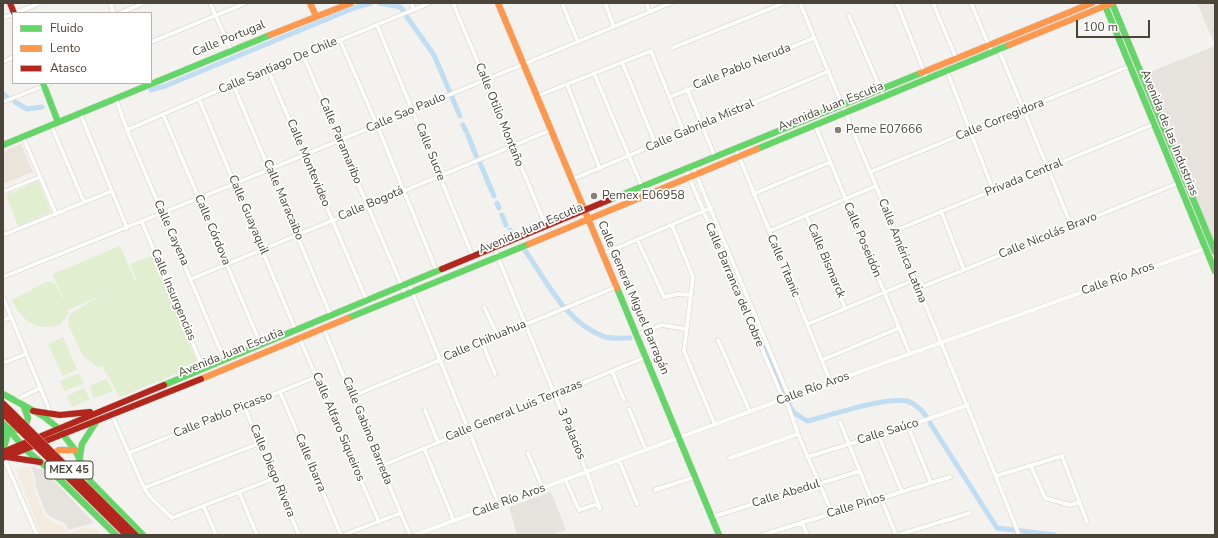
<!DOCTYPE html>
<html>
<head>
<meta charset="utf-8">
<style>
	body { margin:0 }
	#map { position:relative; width:1218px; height:538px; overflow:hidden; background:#f4f2ee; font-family:"Nunito Sans",sans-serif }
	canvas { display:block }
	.frame { position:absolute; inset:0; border:4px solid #4b4439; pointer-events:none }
	.legend { position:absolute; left:12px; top:12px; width:140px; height:72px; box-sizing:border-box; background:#fff; border:1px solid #b7b4b0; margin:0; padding:5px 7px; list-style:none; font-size:12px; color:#4b4439 }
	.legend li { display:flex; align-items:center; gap:8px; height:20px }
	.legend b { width:20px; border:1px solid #b7b4b0 }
	.scale { position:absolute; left:1076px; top:20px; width:74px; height:18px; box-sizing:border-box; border:2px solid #4b4439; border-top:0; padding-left:5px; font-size:12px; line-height:14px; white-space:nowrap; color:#4b4439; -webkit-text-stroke:3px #fff; paint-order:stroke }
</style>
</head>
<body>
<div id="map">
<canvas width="1218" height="538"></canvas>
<div class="frame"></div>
<ul class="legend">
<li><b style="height:5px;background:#63d668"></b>Fluido</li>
<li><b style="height:5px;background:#ff974d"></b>Lento</li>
<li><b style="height:5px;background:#b3261e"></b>Atasco</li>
</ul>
<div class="scale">100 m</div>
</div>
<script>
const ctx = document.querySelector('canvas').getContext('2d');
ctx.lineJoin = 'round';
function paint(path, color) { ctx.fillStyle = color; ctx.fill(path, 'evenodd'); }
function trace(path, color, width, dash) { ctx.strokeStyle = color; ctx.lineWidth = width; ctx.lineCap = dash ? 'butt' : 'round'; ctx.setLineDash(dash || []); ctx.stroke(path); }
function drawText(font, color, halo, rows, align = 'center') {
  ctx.font = font + ' "Nunito Sans",sans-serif'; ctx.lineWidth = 3.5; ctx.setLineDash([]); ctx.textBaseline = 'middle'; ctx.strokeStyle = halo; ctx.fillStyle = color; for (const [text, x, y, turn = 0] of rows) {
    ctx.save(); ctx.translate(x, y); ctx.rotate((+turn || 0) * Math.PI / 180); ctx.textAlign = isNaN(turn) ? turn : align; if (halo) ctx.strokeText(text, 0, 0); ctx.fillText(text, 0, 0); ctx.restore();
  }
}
const commercial = new Path2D(`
	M28,466L35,482L33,485L44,516L54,523H57L64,527L67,534L85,527L96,529L99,533L94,535H41L17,470Z`);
const industrial = new Path2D(`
	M1197,3H1215V44L1208,29Z
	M1215,46V244L1145,74Z`);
const education = new Path2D(`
	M21,144L33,172L3,184V152Z`);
const green = new Path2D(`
	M38,181L51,212L18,226L6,195Z
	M120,246L135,281H137L130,264L152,256L198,365L120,397L102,366L98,367L83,356L68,324L70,315L89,302L110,292L68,310L69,313L61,324C56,325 50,327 45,327C30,327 17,313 12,300L48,281L55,284L64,301L53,274Z
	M63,337L77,370L63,376L48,344Z
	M79,373L84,384L64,391L60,381Z
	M107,379L113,391L94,398L89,386Z
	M84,388L90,399L72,407L67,396Z`);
const parking = new Path2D(`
	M31,466L44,470L94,523L68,530L66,524L53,518L46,513L35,485L36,481Z
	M551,492L566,530L552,535H517L509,507Z`);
const canal = new Path2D(`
	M380,3L400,7L403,10
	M407,17L434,55L460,116
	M151,90L165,86L354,8L371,3
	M3,94L7,97
	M15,102L27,109L42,107
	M463,125L466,131
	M468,135L476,156
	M480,163L494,196
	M497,203L499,208
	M502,215L506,225
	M510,230L514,235
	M524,249C547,281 565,323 605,337C613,339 622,338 630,338
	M758,337L786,398
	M789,404L793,412L807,421C833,415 882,397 907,401C914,403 922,410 926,416
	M930,423L997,528L1055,535`);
const street = new Path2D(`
	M110,3L114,13
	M210,3L231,50
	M411,3L414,10
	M453,3L546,226
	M562,3L578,42
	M605,3L614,27
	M646,3L650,12
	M800,3C873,181 949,357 1019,535
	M897,3L927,79
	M933,3L956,58
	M971,3L992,53
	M16,13L40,3
	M120,13L144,3
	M849,16L884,97
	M3,18L13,14
	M377,25L473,257
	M340,40L377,125L437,272
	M151,42L246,3
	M672,48L784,3
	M999,50L1072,227
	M303,55L405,293
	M3,62L13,57
	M622,62L656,145
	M268,70L367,301
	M947,71L993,190
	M594,73L642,187
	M233,84L331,316
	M567,84L600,169
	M687,89L715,157
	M537,96L651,51L684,133
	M670,97L814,38
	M116,99L127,130L225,361
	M199,99L296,331
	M3,102L51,83
	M80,113L127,228
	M163,114L261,345
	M51,125L84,202
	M815,125L910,354
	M127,130L233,84L430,3
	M23,137L56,214
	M736,149L831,383
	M693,167L787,392L789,397L787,403L798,434L832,513
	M686,170L784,401
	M870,172L1130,66
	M571,180L829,71
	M3,192L40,177
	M753,194L830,162
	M941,211L964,270
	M806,215L845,308
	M142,222L203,368
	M672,225L693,277L684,351L715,425
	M769,231L876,186
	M894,231L1154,124
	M3,235L112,191
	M637,239L664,297L678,294L691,295
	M494,248L587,473L600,509
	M603,254L711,208
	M3,277L234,184L671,3
	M191,279L551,130
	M409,284L499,505
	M917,289L1178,183
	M3,297L51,414
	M484,307L498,336
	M3,320L11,317
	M808,324L914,280
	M323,327L410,535
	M636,335L662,325L686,329
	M299,337L379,522
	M718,340L750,412
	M482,342L495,374
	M822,360L899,328
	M3,363L26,354
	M612,371L624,400
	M280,392L341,535
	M353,396L616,287
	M14,401L40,388
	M244,406L299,535
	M629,409L646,450
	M425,410L438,442
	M112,415L144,488L151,498L172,518L275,478
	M840,422L872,501
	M908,426L931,483
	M878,434L902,492
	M424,448L454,521
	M129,453L316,377
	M528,453L543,489
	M3,456L37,535
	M807,457L908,426L968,405
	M730,458L798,434
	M619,460L637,504
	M381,466L646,357
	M1031,466L1045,498L1070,505L1080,502
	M996,476L1062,456L1087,522
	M566,481L579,510L598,504
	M144,488L260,443
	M655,490L695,477
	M239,492L257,535
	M881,498L896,535
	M204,507L216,535
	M712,517L860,471
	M802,522L807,535
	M3,533L4,535
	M343,535L401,513
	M415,535L789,397L1206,248
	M762,535L950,477
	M898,535L970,513`);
const fast = new Path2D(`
	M1104,3L1215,271
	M1112,3L1215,252
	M43,83L58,122
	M3,145L270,35
	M757,149L1009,45
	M609,200L921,73
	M617,288L719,535
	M348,318L529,244
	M164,385L442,269
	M3,394L43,416L58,428L75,450L91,482L143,535
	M4,424L26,450L50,470L116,535
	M8,428L18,430L26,425L28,418L24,407
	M3,450L7,437L4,424
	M79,461L82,444L96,422`);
const slow = new Path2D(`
	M310,3L316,16
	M498,3L617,288
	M270,35L351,3
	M1009,45L1112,3
	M921,73L1092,3
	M529,244L757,149
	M201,379L348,318
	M51,456L59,450H75`);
const jam = new Path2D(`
	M10,3L14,13
	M442,269L609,200
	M33,411L60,415L90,412
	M3,452L164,385
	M7,457L40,462
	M3,458L201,379`);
const jamBridge = new Path2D(`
	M3,404L135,535
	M3,413L127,535`);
const markers = [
	[838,130,4,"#868178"],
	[594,196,4,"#868178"]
];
const shields = [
	[69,470,48]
];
const shieldNames = [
	["MEX 45",69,470]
];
const streetNames = [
	["Calle Portugal",229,39,-22],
	["Calle Santiago De Chile",278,66,-23],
	["Calle Pablo Neruda",742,67,-22],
	["Avenida Juan Escutia",831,107,-22],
	["Calle Sao Paulo",406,113,-23],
	["Calle Otilio Montaño",499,115,68],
	["Calle Corregidora",1000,120,-22],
	["Calle Gabriela Mistral",700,126,-23],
	["Avenida de las Industrias",1169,133,68],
	["Calle Paramaribo",340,141,67],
	["Calle Sucre",430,152,68],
	["Calle Montevideo",308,163,67],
	["Privada Central",1024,178,-22],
	["Calle Maracaibo",283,200,67],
	["Calle Bogotá",371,204,-23],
	["Calle Guayaquil",248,215,67],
	["Avenida Juan Escutia",531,229,-23],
	["Calle Córdova",212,230,67],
	["Calle Cayena",171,233,66],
	["Calle Nicolás Bravo",1048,236,-22],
	["Calle Poseidón",862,240,67],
	["Calle América Latina",902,251,68],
	["Calle Bismarck",826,261,67],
	["Calle Titanic",783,266,67],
	["Calle Río Aros",1118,279,-20],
	["Calle Barranca del Cobre",734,285,67],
	["Calle Insurgencias",173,295,67],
	["Calle General Miguel Barragán",633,298,67],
	["Calle Chihuahua",485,341,-23],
	["Avenida Juan Escutia",231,353,-22],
	["Calle Río Aros",813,389,-20],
	["Calle General Luis Terrazas",514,411,-22],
	["Calle Pablo Picasso",223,415,-22],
	["Calle Alfaro Siqueiros",338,427,67],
	["Calle Gabino Barreda",367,431,68],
	["Calle Saúco",888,432,-17],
	["3 Palacios",571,434,67],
	["Calle Ibarra",310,463,67],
	["Calle Diego Rivera",272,471,67],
	["Calle Abedul",786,494,-17],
	["Calle Río Aros",509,501,-20],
	["Calle Pinos",856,506,-17]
];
const poiNames = [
	["Peme E07666",846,130],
	["Pemex E06958",602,196]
];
paint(commercial, '#f3ebdf');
paint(industrial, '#e6e2de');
paint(education, '#eae5da');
paint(green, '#e1eecf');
paint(parking, '#e6e3df');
trace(canal, '#c0ddf1', 5);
trace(street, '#d2d0cb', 5);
trace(fast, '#d3cfc5', 7);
trace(slow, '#d3cfc5', 7);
trace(jam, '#d3cfc5', 7);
trace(street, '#fdfdfc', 4);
trace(fast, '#63d668', 6);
trace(slow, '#ff974d', 6);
trace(jam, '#b3261e', 6);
trace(jamBridge, '#d6cebb', 8, []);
trace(jamBridge, '#b3261e', 7);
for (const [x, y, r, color] of markers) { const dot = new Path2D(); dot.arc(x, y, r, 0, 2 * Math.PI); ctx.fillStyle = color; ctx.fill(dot); trace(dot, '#fff', 1.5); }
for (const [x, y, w] of shields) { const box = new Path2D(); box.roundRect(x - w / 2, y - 9, w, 18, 3); ctx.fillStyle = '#fff'; ctx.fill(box); trace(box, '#4b4439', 1); }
drawText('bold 11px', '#4b4439', null, shieldNames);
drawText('12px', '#4b4439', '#fff', streetNames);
drawText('12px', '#4b4439', '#fff', poiNames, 'left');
</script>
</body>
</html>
